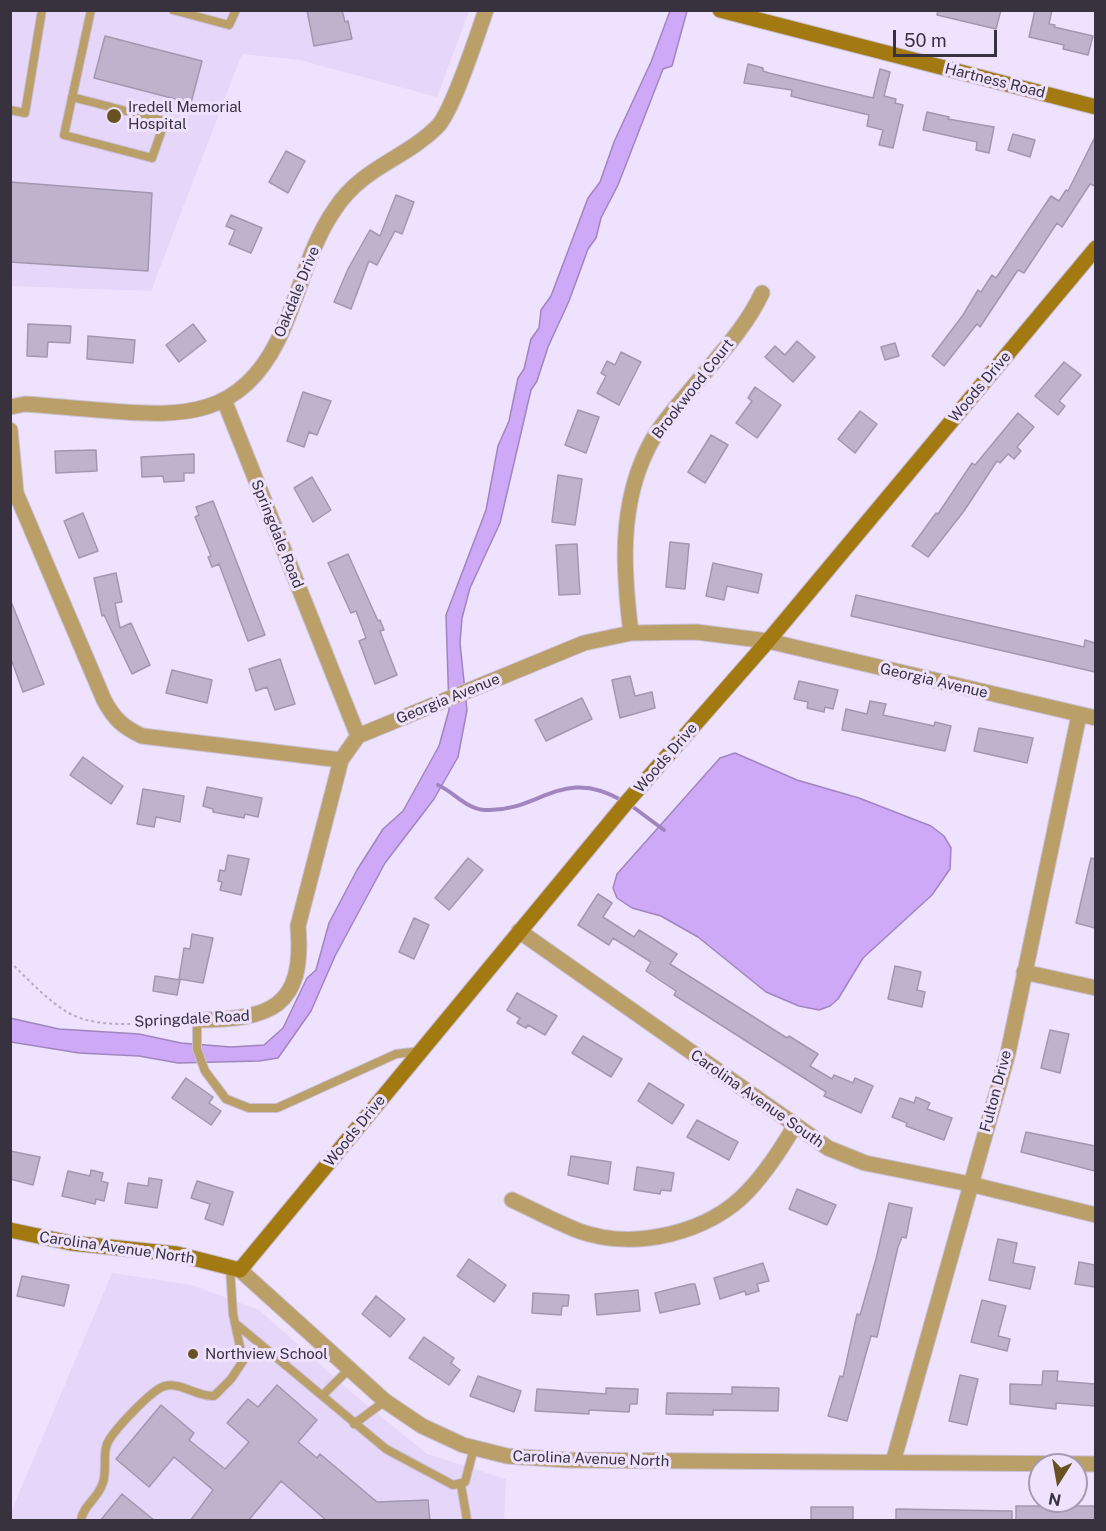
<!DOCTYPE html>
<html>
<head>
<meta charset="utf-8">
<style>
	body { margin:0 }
	#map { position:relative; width:1106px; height:1531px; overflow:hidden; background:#eee2fe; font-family:"Public Sans",sans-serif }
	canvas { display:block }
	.frame { position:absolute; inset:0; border:12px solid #37323d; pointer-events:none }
	.north { position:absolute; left:1028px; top:1453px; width:60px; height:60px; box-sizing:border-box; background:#eee2fe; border:2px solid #a59cb1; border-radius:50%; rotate:191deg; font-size:16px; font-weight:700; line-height:24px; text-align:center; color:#37323d }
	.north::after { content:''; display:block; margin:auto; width:21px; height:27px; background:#695222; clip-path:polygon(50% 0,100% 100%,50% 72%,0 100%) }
	.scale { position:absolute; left:893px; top:30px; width:104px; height:27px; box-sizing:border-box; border:3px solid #37323d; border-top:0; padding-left:8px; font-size:18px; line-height:21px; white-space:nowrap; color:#37323d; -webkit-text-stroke:4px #eee2fe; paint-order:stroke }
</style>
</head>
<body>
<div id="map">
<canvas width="1106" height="1531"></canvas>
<div class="frame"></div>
<div class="north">N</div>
<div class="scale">50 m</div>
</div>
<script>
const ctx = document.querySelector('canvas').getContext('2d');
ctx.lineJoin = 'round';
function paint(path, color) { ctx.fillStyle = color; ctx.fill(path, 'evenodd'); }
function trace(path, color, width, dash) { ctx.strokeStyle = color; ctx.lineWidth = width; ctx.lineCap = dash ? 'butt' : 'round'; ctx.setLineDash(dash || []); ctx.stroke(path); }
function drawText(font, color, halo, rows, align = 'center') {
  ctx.font = font + ' "Public Sans",sans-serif'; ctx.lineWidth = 6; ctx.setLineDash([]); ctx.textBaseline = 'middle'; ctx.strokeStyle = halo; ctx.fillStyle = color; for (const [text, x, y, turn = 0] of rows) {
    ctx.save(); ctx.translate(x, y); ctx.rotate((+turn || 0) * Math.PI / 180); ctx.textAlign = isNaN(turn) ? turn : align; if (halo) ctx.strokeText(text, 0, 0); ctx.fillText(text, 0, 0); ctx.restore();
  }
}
const built = new Path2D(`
	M11,11H469L437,97L300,60L242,54L151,291L11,286Z
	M112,1273L192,1285L259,1310L357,1397L427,1454L506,1479L504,1520H11V1512Z`);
const water = new Path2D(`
	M670,11H687L672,66L663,69L618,185L601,218L596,238L588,249L569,301L548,347L537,381L531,390L500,523L470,588L462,618L460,643L467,710L458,757L434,799L385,863L335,956L311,1011L278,1058L259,1061L178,1063L139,1056L79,1053L11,1042L10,1018L59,1029L139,1034L181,1043L231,1047L264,1045L283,1028L307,978L316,970L329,923L357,870L383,829L403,811L439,746L449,710L446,615L486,510L498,446L509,421L518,378L524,369L531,339L539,328L541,310L551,296L588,198L600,182L614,142L651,62Z
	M735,753L797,780L859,798L931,826L944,836L951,848L950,869L932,895L863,958L838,999L830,1006L819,1010L799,1006L766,992L698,937L661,916L632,908L617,898L613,888L617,874L720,758Z`);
const stream = new Path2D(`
	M438,785C454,792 467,810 486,810C540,812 562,765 623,801
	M629,804L664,830`);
const building = new Path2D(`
	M307,10H342L345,22L348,21L352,39L314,46Z
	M938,10H1001L996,29L937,15Z
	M1035,10H1052L1049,24L1055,25L1054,27L1093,36L1088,55L1063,49L1064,45L1029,37Z
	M105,36L202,61L191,103L94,78Z
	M748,64L763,68V71L769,73L873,98L880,69L890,72L884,96L896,99L895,103L903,105L893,148L879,145L883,130L867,126L869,115L802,99L791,96L792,90L744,83Z
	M927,112L949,117L948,119L994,127L989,153L976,150L977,142L923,130Z
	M1013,134L1035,140L1030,157L1008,150Z
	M1095,137V186L1090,184L1062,227L1057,223L1024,273L1018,270L980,327L977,324L944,366L932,356L963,315L978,290L981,292L992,275L996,278L1051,196L1059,201L1066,190L1068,191Z
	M286,151L305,161L288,193L269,182Z
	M10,182L152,193L148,271L10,262Z
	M396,195L414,202L402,234L395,231L377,265L369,261L351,309L334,302L348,269L370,230L380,236Z
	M231,215L262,228L251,253L229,244L235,230L226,226Z
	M28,324L71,326L70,343L48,342L47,357L27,356Z
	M193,324L206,341L179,362L166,345Z
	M88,336L135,340L133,363L87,359Z
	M797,341L815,357L793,382L765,357L775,346L785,355Z
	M895,343L899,356L885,360L881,347Z
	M621,352L641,362L619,405L597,393L606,376L601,373L607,361L615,365Z
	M1064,362L1081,375L1059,401L1065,406L1058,415L1035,396Z
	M755,387L781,405L757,438L736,423L752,401L748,398Z
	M303,392L331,401L317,435L309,432L304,447L287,441Z
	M578,410L599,417L586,453L565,445Z
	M860,411L877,424L855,453L838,439Z
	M1018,413L1034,427L1017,447L1021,451L1014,459L1008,454L1000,463L997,461L964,511L928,557L912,546L936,513L938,514L972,463L975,465Z
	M711,435L728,445L705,483L688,472Z
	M96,450L97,471L56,473L55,451Z
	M194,454V473H184V481L164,482L163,476L142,477L141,457Z
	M558,475L582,479L575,525L552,522Z
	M312,477L331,510L313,522L294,488Z
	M213,501L265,635L248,641L219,564L212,567L208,557L211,556L195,517L199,515L196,507Z
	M83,513L98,551L79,558L64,521Z
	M670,542L689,544L685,589L666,587Z
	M577,544L580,594L559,595L556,545Z
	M348,554L378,621L380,620L384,630L380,631L397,675L375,684L359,641L366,638L356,611L351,613L328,563Z
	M713,563L762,574L758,593L727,586L724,600L706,596Z
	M116,573L122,602L115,603L120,628L131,623L150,665L132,674L104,615L102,616L94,578Z
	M856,595L1084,647L1085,640L1095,643V672L851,616Z
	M10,599L44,684L23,692L10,656Z
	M280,659L295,704L275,710L267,687L256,691L249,669Z
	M172,670L212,680L207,703L166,693Z
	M630,676L635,696L652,692L655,708L620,718L612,680Z
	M799,681L838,690L833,709L825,707L824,712L807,708L808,702L794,699Z
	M582,698L592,719L546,741L535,720Z
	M870,701L886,704L883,715L934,726L935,722L951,726L945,751L842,730L846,709L867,714Z
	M979,728L1033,738L1027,763L974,751Z
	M83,757L123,786L111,804L70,775Z
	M207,787L262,798L258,817L245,814L244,818L213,812V809L203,806Z
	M143,789L184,796L180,822L156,817L154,827L137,824Z
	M228,855L249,859L241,895L220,890L222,882L218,881L220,870L225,871Z
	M468,858L483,870L449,910L435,898Z
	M1091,858L1095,859V928L1076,923Z
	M598,894L612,903L603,917L634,937L639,930L677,954L670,964L787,1038L789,1036L818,1054L810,1066L832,1079L834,1075L853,1083L855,1078L873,1086L861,1113L824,1096L826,1092L674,995L676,991L646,971L651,962L613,938L609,945L578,925Z
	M414,918L429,925L414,959L399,952Z
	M192,934L213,938L203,983L179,979L184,948L190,949Z
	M895,966L921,972L917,990L925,992L922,1007L888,999Z
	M155,976L180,980L177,995L153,991Z
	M517,993L557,1016L545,1035L528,1025L526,1028L517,1023L520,1018L507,1010Z
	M1050,1030L1069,1034L1060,1073L1041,1068Z
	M583,1036L622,1059L611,1077L572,1053Z
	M186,1078L213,1097L209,1103L221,1111L211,1125L172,1098Z
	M649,1083L684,1105L672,1124L638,1101Z
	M916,1097L930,1103L927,1109L952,1118L944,1140L906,1126L907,1123L892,1117L900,1098L914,1103Z
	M697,1120L738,1142L729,1160L687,1137Z
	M1026,1132L1095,1146V1171L1021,1152Z
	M10,1151L40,1157L33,1185L10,1179Z
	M571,1156L611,1162L608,1184L568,1175Z
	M637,1167L674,1173L671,1191L661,1190L660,1194L634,1190Z
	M91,1170L103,1173L101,1181L108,1183L104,1201L96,1199L95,1204L62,1196L68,1171L90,1176Z
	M149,1178L162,1180L157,1208L125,1203L128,1183L148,1186Z
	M197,1181L233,1192L223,1225L205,1219L210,1204L191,1198Z
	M797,1189L836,1205L827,1225L789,1209Z
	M889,1203L912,1208L906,1238L902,1237L898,1247L877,1337L871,1336L847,1421L828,1416L840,1376L843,1377L857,1314L860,1315L876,1259Z
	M998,1239L1017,1243L1013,1263L1035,1267L1030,1289L989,1280Z
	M469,1259L506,1285L494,1302L457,1276Z
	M1079,1262L1095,1265V1287L1075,1284Z
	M763,1263L769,1281L757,1284L759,1291L746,1295L745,1291L720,1299L714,1278Z
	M22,1276L69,1285L64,1306L17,1296Z
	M691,1284H695L700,1304L660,1313L655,1293Z
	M638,1290L640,1311L597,1315L595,1294Z
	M533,1293L569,1295L568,1306H562L561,1315L532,1313Z
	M376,1296L405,1319L390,1337L362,1314Z
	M982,1300L1006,1306L998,1336L1010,1339L1007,1351L971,1342Z
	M424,1337L454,1358L451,1363L460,1370L449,1385L409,1358Z
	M1043,1371H1058L1057,1381L1095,1384V1406L1056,1403V1409L1010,1404V1384L1042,1385Z
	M960,1375L978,1379L967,1425L949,1421Z
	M478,1376L521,1391L514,1412L470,1396Z
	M277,1385L317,1420L298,1442L317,1458L320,1454L377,1502L428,1500L430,1521H327L281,1481L248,1521H190L213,1490L174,1457L149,1487L116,1459L161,1405L194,1433L189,1440L225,1469L249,1442L227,1423L248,1399L258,1407Z
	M732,1387L779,1388L778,1411L713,1410V1415L666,1414L667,1393L732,1394Z
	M606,1388L638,1389L637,1404H630L629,1412L589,1410V1414L535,1411L537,1389L606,1394Z
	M122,1494L155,1521H100Z
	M1016,1506H1095V1521H1016Z
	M811,1507H853V1521H811Z
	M896,1509L1012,1511V1521H896Z`);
const path = new Path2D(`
	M10,962C28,979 46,999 67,1012C100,1031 146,1022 182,1021`);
const lane = new Path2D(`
	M173,10L229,25L236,10
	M72,97L165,121L152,158L64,135L91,10
	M10,110L25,113L42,10
	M197,1020V1049L205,1071L226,1099L249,1108H277L396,1054L421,1051
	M235,1323L386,1449L453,1485L465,1482L474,1448
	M323,1395L349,1369
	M354,1424L385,1401
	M461,1485L467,1520
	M81,1520C83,1506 97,1499 102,1485C108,1473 102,1457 107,1444C112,1432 152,1389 165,1386C181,1382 197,1397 214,1396L231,1379L243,1361L233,1314L230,1268`);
const street = new Path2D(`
	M224,400L358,736
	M10,407L25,404C53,406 82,409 111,411C184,417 240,416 277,342C299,299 307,249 335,209C362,167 405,159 437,127C453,111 477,35 486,10
	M10,430L16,493L104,700C114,719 123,727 142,736L341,760L358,736L584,643L631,633L696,632L768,641L1096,718
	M631,633C623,570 619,506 648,448C660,424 680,403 697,382C721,353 746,327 762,293
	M519,931L828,1148L865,1163L970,1184L1096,1215
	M1024,972L1096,988
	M197,1020C270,1019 305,1009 298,926L341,760
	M512,1200C534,1210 556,1222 579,1231C634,1251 710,1233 749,1190C767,1171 781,1149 794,1127
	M240,1270L385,1401L422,1426L463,1445L507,1456L566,1460L1096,1464
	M893,1462L1008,1053L1079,715`);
const secondary = new Path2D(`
	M720,10L1096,107
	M10,1230L71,1243L177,1254L240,1270L626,803L768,641L1096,248`);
const markers = [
	[114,116,8,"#695222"],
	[193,1354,6,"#695222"]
];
const streetNames = [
	["Hartness Road",995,81,14],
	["Oakdale Drive",297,292,-68],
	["Woods Drive",980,387,-50],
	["Brookwood Court",693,389,-52],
	["Springdale Road",277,534,68],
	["Georgia Avenue",934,681,13],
	["Georgia Avenue",448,699,-22],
	["Woods Drive",666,758,-49],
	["Springdale Road",192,1019,-3],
	["Fulton Drive",996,1091,-75],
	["Carolina Avenue South",757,1099,35],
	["Woods Drive",355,1131,-51],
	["Carolina Avenue North",117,1248,8],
	["Carolina Avenue North",591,1459,2]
];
const poiNames = [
	["Iredell Memorial",128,107],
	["Hospital",128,124],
	["Northview School",205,1354]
];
paint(built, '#e6d6f9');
paint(water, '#cda9f7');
trace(water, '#a085bf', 1.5);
trace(stream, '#a085bf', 4);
paint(building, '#beb2cd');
trace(building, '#a297b1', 1.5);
trace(lane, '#c9bfd7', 10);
trace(street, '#c9bfd7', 17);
trace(secondary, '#c9bfd7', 17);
trace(path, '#b5acc2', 2, [3, 3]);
trace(lane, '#ba9f69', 8);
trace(street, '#ba9f69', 15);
trace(secondary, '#a37912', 15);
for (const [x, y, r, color] of markers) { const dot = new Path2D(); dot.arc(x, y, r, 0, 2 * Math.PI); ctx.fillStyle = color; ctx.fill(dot); trace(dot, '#eee2fe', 2); }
drawText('15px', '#37323d', '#eee2fe', streetNames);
drawText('15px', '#37323d', '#eee2fe', poiNames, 'left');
</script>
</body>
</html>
